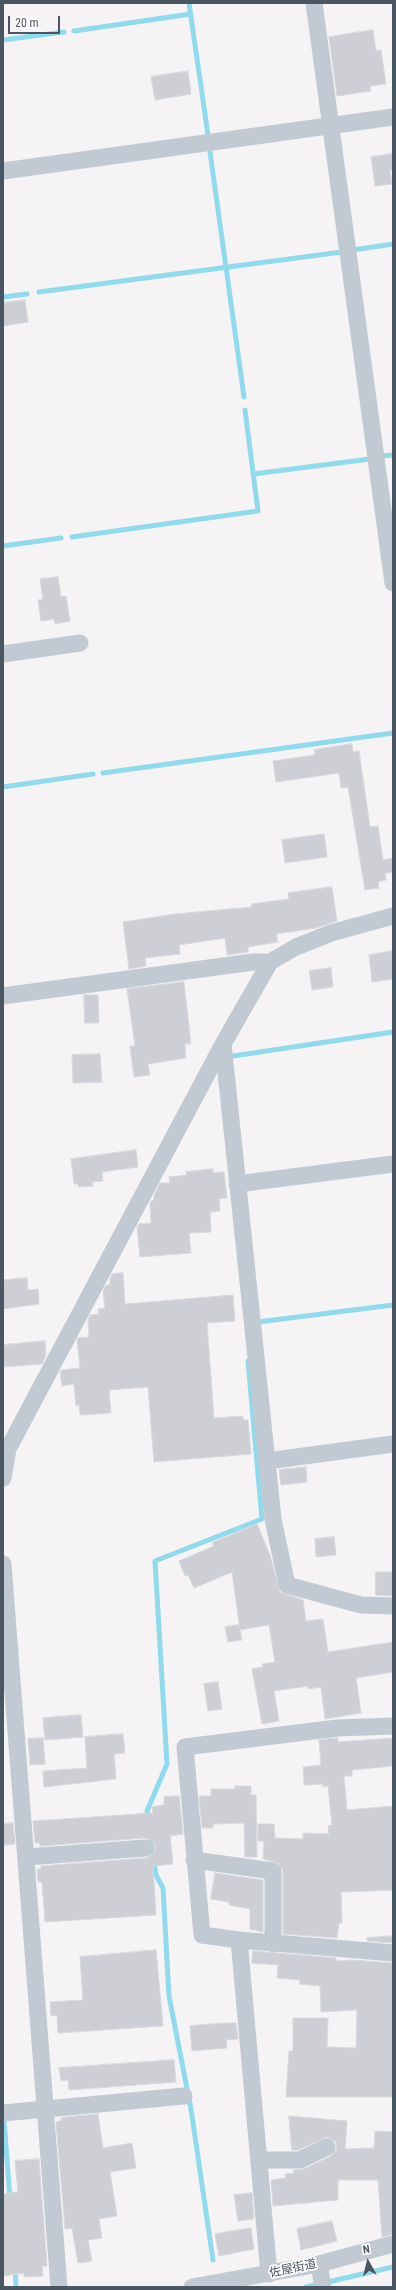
<!DOCTYPE html>
<html>
<head>
<meta charset="utf-8">
<style>
	body { margin:0 }
	#map { position:relative; width:396px; height:2290px; overflow:hidden; background:#f5f3f3; font-family:"Roboto Condensed",sans-serif }
	canvas { display:block }
	.frame { position:absolute; inset:0; border:4px solid #4a5661; pointer-events:none }
	.north { position:absolute; left:348px; top:2242px; width:40px; height:40px; -webkit-text-stroke:3px #fff; paint-order:stroke; rotate:352deg; font-size:11px; font-weight:700; line-height:16px; text-align:center; color:#4a5661 }
	.north::after { content:''; display:block; margin:auto; width:14px; height:18px; background:#4a5661; clip-path:polygon(50% 0,100% 100%,50% 72%,0 100%) }
	.scale { position:absolute; left:8px; top:16px; width:52px; height:18px; box-sizing:border-box; border:2px solid #4a5661; border-top:0; padding-left:5px; font-size:12px; line-height:14px; white-space:nowrap; color:#4a5661; -webkit-text-stroke:3px #fff; paint-order:stroke }
</style>
</head>
<body>
<div id="map">
<canvas width="396" height="2290"></canvas>
<div class="frame"></div>
<div class="north">N</div>
<div class="scale">20 m</div>
</div>
<script>
const ctx = document.querySelector('canvas').getContext('2d');
ctx.lineJoin = 'round';
function trace(path, color, width, dash) { ctx.strokeStyle = color; ctx.lineWidth = width; ctx.lineCap = dash ? 'butt' : 'round'; ctx.setLineDash(dash || []); ctx.stroke(path); }
function paint(path, color) { ctx.fillStyle = color; ctx.fill(path, 'evenodd'); }
function drawText(font, color, halo, rows, align = 'center') {
  ctx.font = font + ' "Roboto Condensed","Noto Sans JP",sans-serif'; ctx.lineWidth = 3.5; ctx.setLineDash([]); ctx.textBaseline = 'middle'; ctx.strokeStyle = halo; ctx.fillStyle = color; for (const [text, x, y, turn = 0] of rows) {
    ctx.save(); ctx.translate(x, y); ctx.rotate((+turn || 0) * Math.PI / 180); ctx.textAlign = isNaN(turn) ? turn : align; if (halo) ctx.strokeText(text, 0, 0); ctx.fillText(text, 0, 0); ctx.restore();
  }
}
const stream = new Path2D(`
	M189,3L208,135
	M74,31L191,14
	M3,40L64,32
	M210,152L244,397
	M353,250L393,244
	M39,292L342,252
	M3,297L27,294
	M381,456L393,455
	M253,474L370,459
	M72,537L258,511L245,410
	M3,546L61,538
	M103,773L393,733
	M3,787L93,774
	M233,1056L393,1032
	M258,1322L393,1305
	M148,1819L147,1811L167,1764L155,1561L262,1519L248,1361
	M150,1835L156,1875L163,1888L169,1996L191,2109L213,2260
	M4,2120L10,2199
	M15,2269L16,2284
	M306,2287L393,2267`);
const building = new Path2D(`
	M373,30L376,51L381,50L386,84L370,86L371,91L337,96L329,37Z
	M188,71L191,94L155,100L151,77Z
	M392,154L393,170H390L392,184L375,186L371,157Z
	M25,300L28,322L3,326V303Z
	M58,577L61,597L66,596L70,621L55,624L54,619L41,621L38,600L43,599L40,579Z
	M352,744L353,752L359,751L370,827L378,826L383,860L393,858V872L385,873L386,880L378,882L379,888L365,890L348,787L341,788L339,773L276,782L273,761L315,755L314,750Z
	M324,834L327,857L285,863L282,840Z
	M332,887L337,921L316,928L276,934L278,942L248,947V952L227,955L225,938L179,945L180,954L145,958L146,966L129,969L123,922L175,914L252,907L251,904L289,899L288,893Z
	M393,951V979L372,982L369,955Z
	M331,968L333,987L312,990L309,971Z
	M184,982L191,1044H185L186,1058L148,1064L150,1075L134,1077L130,1046H135L127,989Z
	M84,995H98L99,1023H85Z
	M100,1054L102,1082L73,1083L72,1055Z
	M136,1150L138,1167L102,1172L103,1181L92,1182L93,1186L79,1187L78,1184H74L71,1159Z
	M213,1169V1173L224,1172L227,1198L219,1199L220,1211L210,1212L211,1232L189,1233L191,1253L140,1257L137,1227L139,1224L151,1223L150,1204L151,1201L154,1200V1195L160,1183H170L169,1177L187,1175L186,1172Z
	M123,1273L125,1304L233,1295L235,1321L207,1323L214,1418L243,1416V1420H248L251,1454L154,1462L148,1387L109,1390L111,1413L80,1415L79,1405L76,1406L74,1384L62,1386L60,1372L62,1370L80,1368L77,1340L78,1338L89,1337L88,1320L90,1315L99,1314L98,1309L105,1308L103,1291L106,1285H110V1279L112,1274Z
	M27,1278L28,1290L38,1289L39,1304L3,1309L4,1280Z
	M45,1341L46,1355L42,1364L3,1367V1345Z
	M306,1467L307,1482L281,1485L279,1470Z
	M257,1524L270,1555L280,1592L303,1600L306,1621L323,1619L328,1652L393,1642V1672L356,1678L361,1713L325,1719L321,1687L308,1689V1686L274,1691L279,1721L262,1724L252,1669L263,1667L262,1664L275,1662L269,1625L240,1630L232,1572L194,1588L188,1575L185,1576L179,1561L214,1546L212,1543Z
	M334,1537L336,1555L316,1557L315,1539Z
	M376,1572H393V1596L376,1595Z
	M239,1625L242,1640L228,1642L225,1627Z
	M218,1682L222,1709L208,1711L204,1684Z
	M81,1715L83,1737L45,1740L43,1718Z
	M123,1734L125,1753L114,1754L116,1779L44,1787L43,1771L87,1768L85,1737Z
	M43,1738L45,1764L30,1765L28,1739Z
	M338,1738V1742L393,1738V1766L352,1770V1776H344L347,1810L393,1806V1890L341,1892L342,1923H339L337,1938L283,1934V1871L278,1863L263,1859L264,1841H258V1824H274L275,1838L303,1839V1833L329,1834L328,1826L332,1825L328,1786L323,1787V1784L304,1785L303,1767L321,1765L319,1740Z
	M235,1786H251V1795H256L257,1857H245L244,1823L213,1824V1828H202L199,1796H211V1789H235Z
	M179,1796L183,1834L170,1836L173,1864L153,1866L156,1915L45,1922L42,1882H38L37,1869H41V1866L146,1858L154,1853L155,1847L150,1839L144,1838L40,1846V1843H35L33,1821L153,1813L152,1807L164,1805V1797Z
	M13,1823L15,1844L3,1845V1824Z
	M215,1873L263,1880V1932L250,1929V1909L229,1905V1902L211,1899Z
	M393,1936V1943L367,1941V1938Z
	M156,1950L163,2026L58,2033L57,2015L51,2016L50,2002L83,2000L80,1957Z
	M253,1951L336,1958V1961L353,1960L393,1963V2097H286L289,2051H293V2018H328L327,2047L356,2048L357,2010L321,2012L320,1986L299,1984L300,1980L277,1978L278,1965L252,1963Z
	M224,2023H236L238,2039L226,2040L227,2048L192,2051L190,2026Z
	M174,2060L176,2082L69,2090L68,2080L61,2081L59,2068Z
	M98,2114L103,2148L132,2143L136,2168L110,2172L117,2216L99,2219L102,2238L88,2240L92,2261L78,2263L72,2228L65,2229L56,2122L61,2121V2118Z
	M289,2116L347,2121L345,2149L374,2148L375,2131L393,2132V2234L382,2237L378,2180H338V2200L273,2206L271,2180L286,2178L285,2174L294,2173L293,2170L304,2169L331,2156L337,2148L336,2142L327,2137L298,2150H292Z
	M39,2159L47,2266H42L43,2276L24,2277V2273L3,2276V2194L18,2192L15,2161Z
	M252,2193L254,2219L238,2221L234,2195Z
	M332,2221L337,2241L301,2250L297,2229Z
	M251,2228L254,2249L219,2256L215,2234Z`);
const minor = new Path2D(`
	M314,3L393,583
	M3,171L393,117
	M3,654L80,643
	M3,996L253,962H270
	M223,1044L273,1519L287,1585L361,1605L393,1606
	M237,1184L393,1164
	M267,1461L393,1444
	M3,1478L8,1449L223,1044L270,962L296,947L331,933L393,916
	M3,1564L59,2287
	M27,1857L145,1848
	M194,1860L273,1871V1944
	M239,1940L393,1953
	M3,2113L184,2096
	M259,2160H300L327,2147
	M319,2264L323,2287
	M269,2274L239,1940L202,1935L185,1747L337,1728L393,1726
	M192,2287L319,2264L393,2244`);
const streetNames = [
	["佐屋街道",293,2269,-12]
];
trace(stream, '#90daee', 5);
paint(building, '#cdcfd5');
trace(building, '#d7d9de', 1);
trace(minor, '#c1cad2', 17);
drawText('12px', '#4a5661', '#fff', streetNames);
</script>
</body>
</html>
